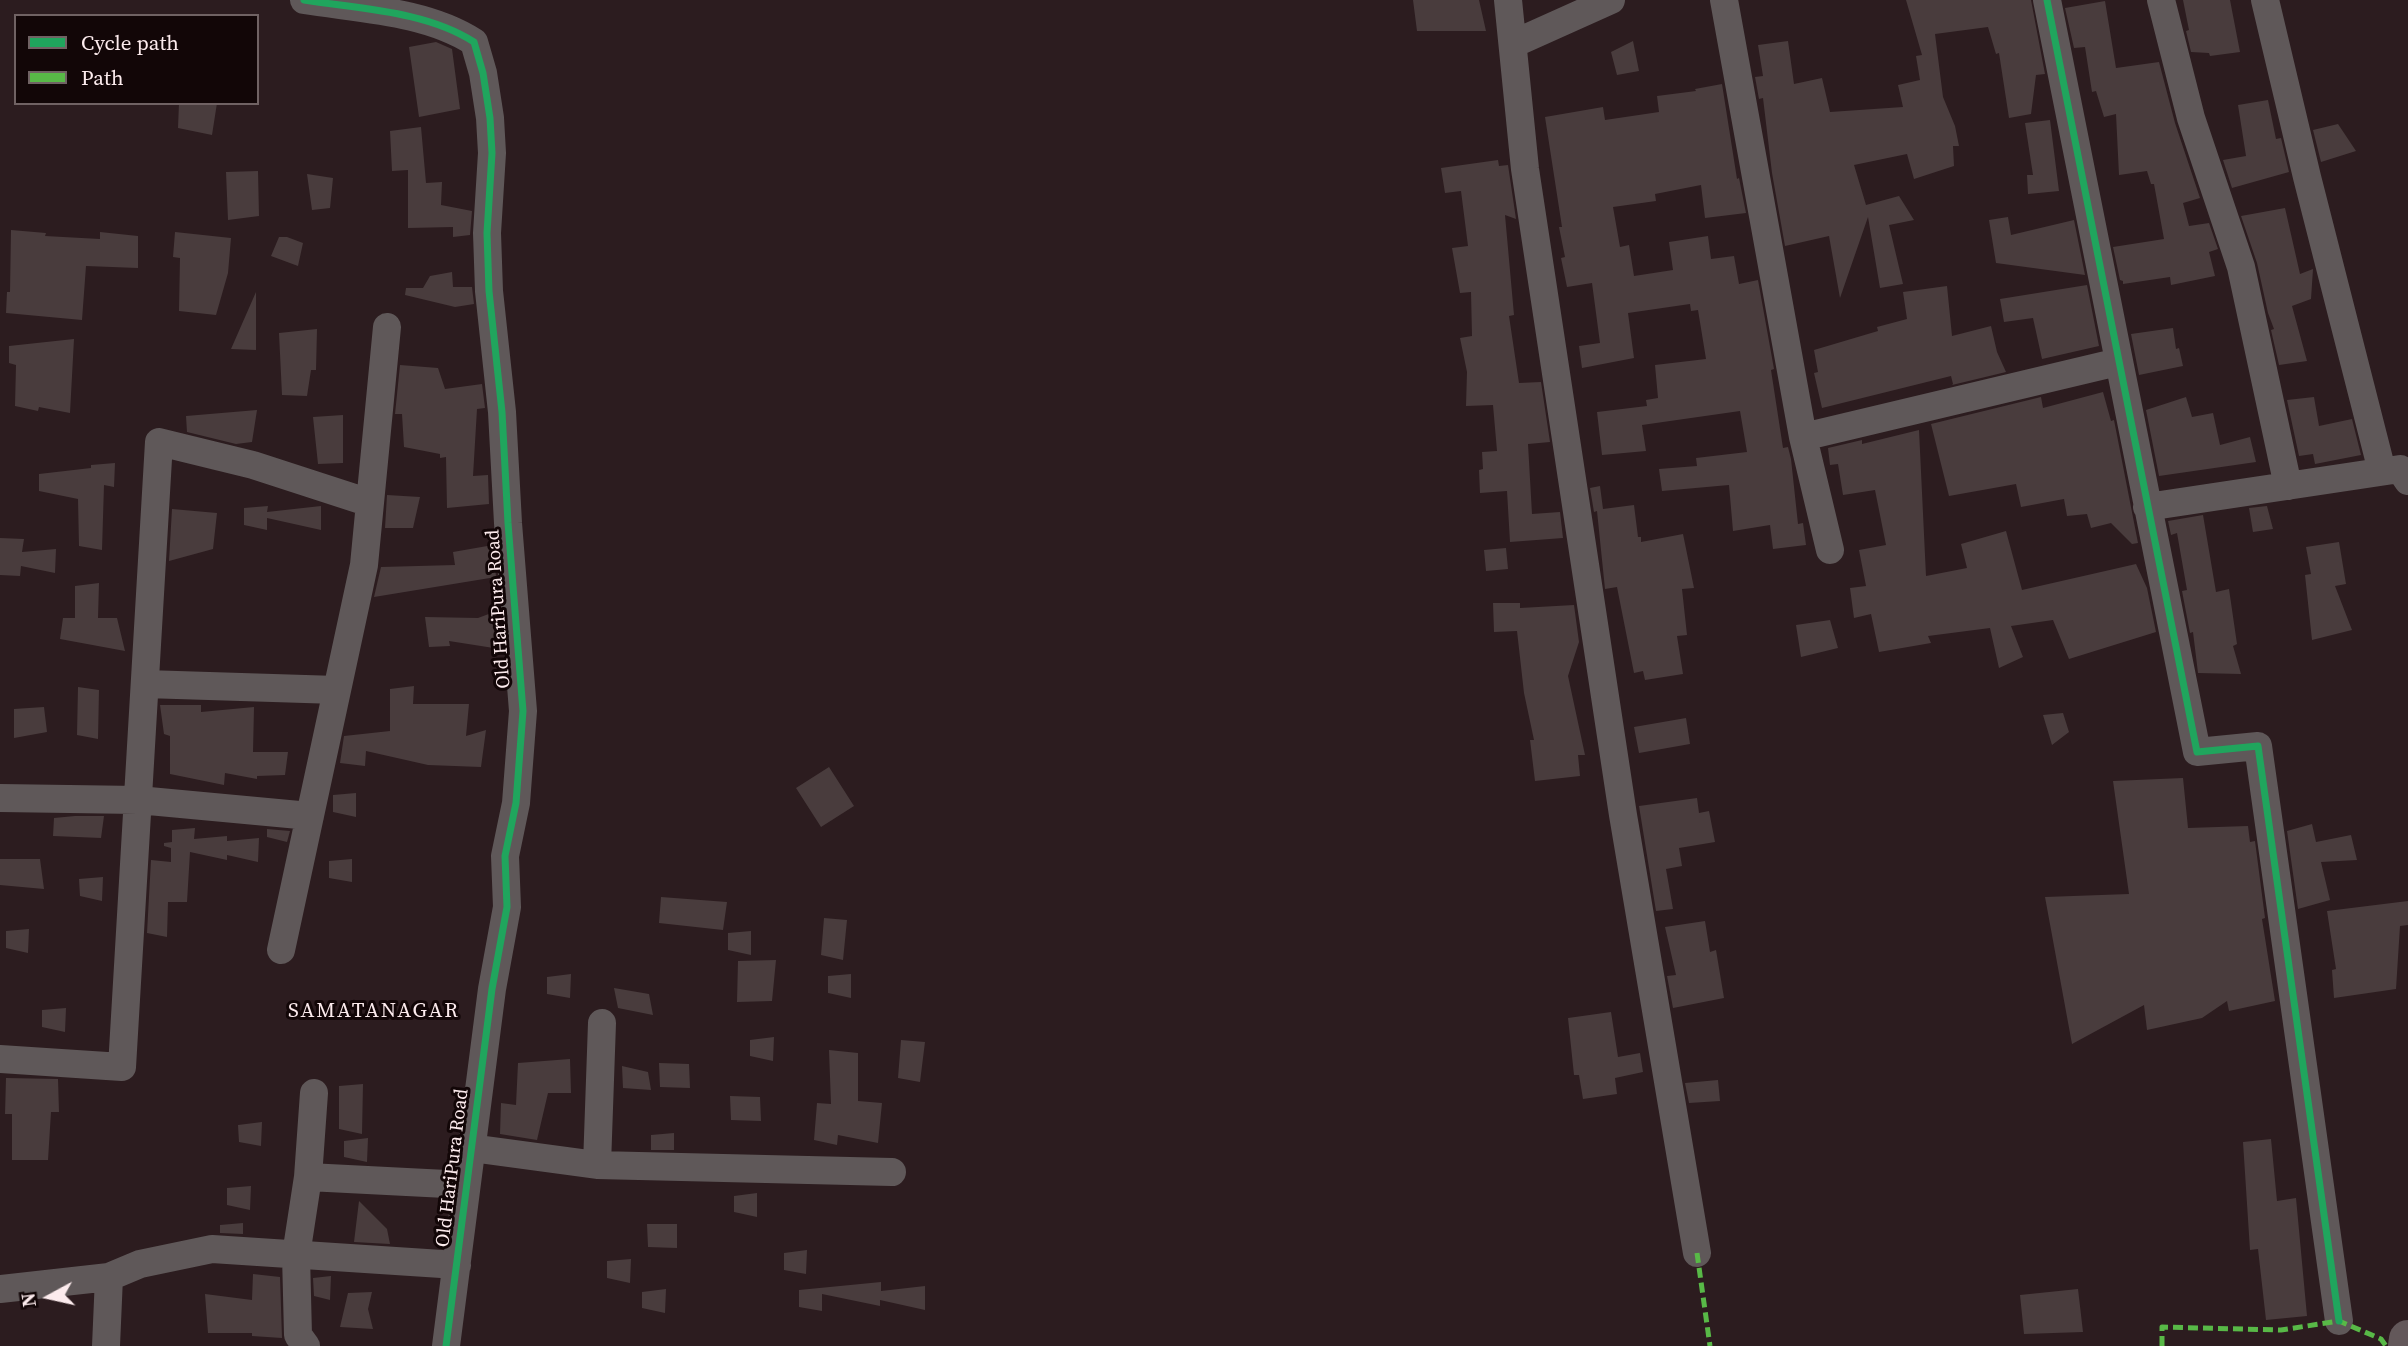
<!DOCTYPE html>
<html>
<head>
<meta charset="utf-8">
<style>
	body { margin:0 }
	#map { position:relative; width:2408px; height:1346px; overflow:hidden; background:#2c1c1f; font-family:"Source Serif 4",serif }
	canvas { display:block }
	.legend { position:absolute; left:14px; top:14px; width:245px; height:91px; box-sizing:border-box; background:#120607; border:2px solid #706263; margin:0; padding:9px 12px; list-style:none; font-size:21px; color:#fcebed }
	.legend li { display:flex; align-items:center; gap:14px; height:35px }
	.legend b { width:35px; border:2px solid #706263 }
	.north { position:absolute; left:14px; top:1262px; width:70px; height:70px; -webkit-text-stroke:5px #120607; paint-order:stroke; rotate:262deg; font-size:19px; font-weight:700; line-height:28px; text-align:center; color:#fcebed }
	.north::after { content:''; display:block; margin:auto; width:24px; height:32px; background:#fcebed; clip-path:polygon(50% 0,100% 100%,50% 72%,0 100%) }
</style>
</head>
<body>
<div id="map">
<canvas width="2408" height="1346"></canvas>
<ul class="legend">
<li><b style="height:9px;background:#20a55d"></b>Cycle path</li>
<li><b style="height:9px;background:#58b947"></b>Path</li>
</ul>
<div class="north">N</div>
</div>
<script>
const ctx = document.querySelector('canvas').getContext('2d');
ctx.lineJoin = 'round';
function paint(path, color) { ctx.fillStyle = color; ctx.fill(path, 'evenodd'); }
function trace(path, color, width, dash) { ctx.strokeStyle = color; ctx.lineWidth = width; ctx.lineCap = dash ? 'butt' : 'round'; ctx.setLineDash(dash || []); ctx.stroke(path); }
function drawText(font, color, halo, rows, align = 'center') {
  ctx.font = font + ' "Source Serif 4",serif'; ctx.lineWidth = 6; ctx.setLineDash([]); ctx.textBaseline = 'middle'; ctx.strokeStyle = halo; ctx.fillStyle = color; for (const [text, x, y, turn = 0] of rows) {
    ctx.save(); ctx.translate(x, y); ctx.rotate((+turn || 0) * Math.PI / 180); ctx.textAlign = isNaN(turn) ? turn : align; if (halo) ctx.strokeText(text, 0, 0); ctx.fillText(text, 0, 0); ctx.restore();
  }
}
const building = new Path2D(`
	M1413,0H1479L1486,31H1417Z
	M1906,0H2031L2045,74L2036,75L2031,114L2009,118L1999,53L1996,54L1988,27L1935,34L1943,97L1955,126L1959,146H1953L1954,166L1914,179L1907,154L1854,165L1866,205L1899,196L1914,220L1889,225L1903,284L1880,288L1868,217L1840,298L1829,236L1785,246L1772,173L1763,98L1759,99L1755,77L1763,76L1758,45L1788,41L1794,84L1822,78L1830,112L1903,107L1898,85L1920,80L1916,56L1922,55Z
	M2183,0H2230L2240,52L2210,56L2209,53L2191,52L2186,31L2189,30Z
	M2105,1L2116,68L2159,62L2175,123L2200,198L2183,203L2189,226L2209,223L2218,249L2209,252L2215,276L2171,285L2170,277L2123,284V281L2120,280L2113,247L2164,239L2154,184H2151L2147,171L2119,175L2116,114L2104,117L2096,91L2092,92L2085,47L2074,48L2065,8Z
	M1633,41L1639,71L1617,75L1611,52Z
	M436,42L452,49L460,109L419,117L409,47Z
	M1722,84L1737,179L1739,178L1746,213L1705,218L1701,185L1655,194L1656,201L1613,207L1620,247L1629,245L1634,276L1673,270L1669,242L1708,236L1711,259L1734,256L1739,284L1758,280L1774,369L1771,370L1783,448L1788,447L1791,459L1798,524L1803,523L1806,545L1773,549L1770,525L1733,531L1729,485L1662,491L1659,469L1697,466L1696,458L1747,452L1740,411L1642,425L1646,451L1602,455L1597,412L1647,406L1646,400L1658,398L1655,365L1706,359L1698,310L1691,311L1690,304L1628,313L1634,358L1582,368L1579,346L1600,343L1592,283L1567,287L1561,258L1565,257L1559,227H1562L1545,117L1603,107L1605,120L1659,112L1657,96L1696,91L1695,89Z
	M2268,100L2276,139L2281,138L2289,172L2232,188L2223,160L2246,156L2238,105Z
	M179,103H217L212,135L178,128Z
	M2050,120L2059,191L2028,194L2027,175H2033L2025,123Z
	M2338,124L2356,151L2321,162L2313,130Z
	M421,127L426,183L442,182L441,205L472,211L470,235L453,237V227L408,228V170L392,171L390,131Z
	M1498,160L1499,166L1508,165L1516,219L1505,215L1514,315L1509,316L1519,383L1541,382L1550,442L1528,444L1532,514L1560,512L1563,538L1510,542L1507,491L1480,493L1479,470L1483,469L1482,452L1497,451L1493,405L1466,406L1467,372L1460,338L1472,336L1471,292L1460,293L1452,248L1468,246L1461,191L1445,193L1441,168Z
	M258,171L259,216L228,220L226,172Z
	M307,174L333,178L330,208L312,210Z
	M2285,208L2300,274L2313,269L2311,299L2292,306L2307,361L2279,365L2271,330L2274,329L2268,313L2257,263L2241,216Z
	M2008,217L2011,235L2074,220L2085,275L1996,263L1989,220Z
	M11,230L46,233L45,236L100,239V232L138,236V268L86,266L82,320L6,313L7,292H10Z
	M175,232L231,238L228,273L216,315L179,311L180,258L173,257Z
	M279,237H287L303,243L298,266L271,256Z
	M452,272L453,287H472L474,304L455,307L405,295L406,288H423L430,276Z
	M2087,285L2099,346L2042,359L2033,318L2004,322L2000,299Z
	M1947,286L1952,336L1991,326L1997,352L2006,372L1952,385L1953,384L1951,376L1822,408L1814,373L1818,372L1814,350L1878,331L1877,327L1907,319L1903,292Z
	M256,292V350L231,349Z
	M2173,328L2176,349L2179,348L2183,366L2139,375L2131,334Z
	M317,329L316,370H311L307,396L282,395L279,333Z
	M74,339L70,413L39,407L38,411L15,406L16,365L9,363V346Z
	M400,365L438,368L445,389L482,384L485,408L477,409L473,476L488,475L489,504L447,508L446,457L440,458V454L404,447L402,414H395Z
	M2103,392L2111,421L2114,420L2138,543L2132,544L2111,523L2091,528L2087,514L2067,516L2064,499L2021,507L2016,484L1949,496L1931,424L2041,397L2043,408Z
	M2186,397L2192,417L2213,413L2220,445L2250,437L2256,462L2159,476L2146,410Z
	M2314,397L2319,426L2352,419L2361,455L2315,464L2313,454L2299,456L2287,400Z
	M257,410L252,442L236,444L187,432L186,416Z
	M343,415V463L318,464L313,417Z
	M1919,430L1926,576L1967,568L1961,544L2006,531L2022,590L2136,564L2147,588L2156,632L2069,659L2053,620L2011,626L2023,657L1999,668L1990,628L1928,636L1931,643L1879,652L1871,614L1854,618L1850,588L1866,586L1859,550L1886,545L1875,490L1843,495L1838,464L1830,465L1828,448L1862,440V444Z
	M115,463L114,487L104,485L102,550L79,546L78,499L39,491V474L91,468V465Z
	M1600,486L1603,509L1634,505L1638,537H1641V542L1683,534L1694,588L1682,589L1687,635L1677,636L1683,674L1645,680L1643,671L1634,673L1617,587L1605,589L1597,511L1594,512L1590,488Z
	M387,495L420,497L413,528H385Z
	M268,506L267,512L321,506V530L267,518V530L244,525V508Z
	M2267,506L2273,529L2253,532L2249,508Z
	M172,509L217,513L213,549L169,561Z
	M2203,515L2216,592L2229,589L2237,644L2233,646L2241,674L2198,673L2193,632L2190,633L2182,591L2187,590L2177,533L2171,535L2168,521Z
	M0,538L24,539L22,552L56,549L55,573L21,566L20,576L0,575Z
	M2339,542L2346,584L2335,586L2352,630L2312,640L2305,575L2311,574L2306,547Z
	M493,545L496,577L374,597L381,567L455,565L453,552Z
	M1506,548L1508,569L1486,571L1484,550Z
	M99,583L98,618H117L125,651L60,639L63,618H75V586Z
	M1493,603H1520V608L1574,605L1579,642L1568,676L1585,755H1578L1580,776L1535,781L1530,740H1534L1524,693L1517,631L1494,632Z
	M494,612L500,649L449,641L450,646L429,647L425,617L478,618Z
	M1830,620L1838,648L1801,657L1796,625Z
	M414,686L413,704H469L466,736L486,730L481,767L428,765L366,751L365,766L340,763L344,736L390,731V689Z
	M78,687L99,690L98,739L77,735Z
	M160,705H201V712L254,707L253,752H288L285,775L257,776V779L225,773L224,785L170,774V736L164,734Z
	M44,707L47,732L14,738V709Z
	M2063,713L2069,732L2052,745L2043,715Z
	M1686,718L1690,744L1639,753L1634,727Z
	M829,767L854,806L821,827L796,788Z
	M2183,778L2188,828L2248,826L2250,842L2255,841L2265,918L2262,919L2275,1001L2229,1011L2227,1001L2202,1018L2147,1030L2144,1005L2072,1044L2045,897L2129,894L2113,781Z
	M356,793V817L333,812V795Z
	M1697,798L1699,813L1709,811L1715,842L1679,848L1682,866L1666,869L1673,909L1656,911L1639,806Z
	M75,816H104L101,838L53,836L54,818Z
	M2312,824L2316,842L2351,835L2357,860L2321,862L2330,900L2298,909L2287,831Z
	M195,828L194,839L227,836V841L259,838L258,862L227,855V860L190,852L187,902H168L167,937L147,933L151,860L171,862V848L164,846V843L172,842V830Z
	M267,829L290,831L287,842L267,837Z
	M0,859H40L44,889L0,885Z
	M352,859V882L329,878V861Z
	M103,877L102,901L80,896L79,879Z
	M661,897L727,902L723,930L659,923Z
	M2408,901V925L2400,926L2396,989L2334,998L2332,970L2336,969L2327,911Z
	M824,918L847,920L843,960L821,955Z
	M1705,921L1710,952L1716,950L1724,998L1673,1008L1667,976L1676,975L1665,927Z
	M29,929L28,953L6,948V931Z
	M751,931V955L728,950V933Z
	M776,960L772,1001L737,1002L738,961Z
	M571,974L570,998L547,994V977Z
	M851,974V998L828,993V976Z
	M614,988L649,994L653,1015L618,1008Z
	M66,1008L65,1032L42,1027V1010Z
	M1611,1012L1618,1057L1640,1053L1643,1072L1615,1078L1617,1094L1583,1099L1579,1075H1574L1568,1018Z
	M774,1037L773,1061L750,1056V1040Z
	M901,1040L925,1042L920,1082L898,1078Z
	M829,1050L858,1053V1101L882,1103L878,1143L838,1135L837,1145L814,1140L817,1103L831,1104Z
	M570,1059L571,1093H548L537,1140L500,1134L501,1103L516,1105L518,1063Z
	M659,1063L689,1064L690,1088L660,1087Z
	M622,1066L648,1072L651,1090L623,1088Z
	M6,1078L58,1079L59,1112H51L48,1160H12V1114H5Z
	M1718,1080L1720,1101L1689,1103L1685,1083Z
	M363,1084L362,1134L339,1129V1086Z
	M730,1096L760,1097L761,1121L731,1120Z
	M262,1122L261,1146L239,1142L238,1125Z
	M674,1133V1150H651V1135Z
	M368,1138L367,1162L344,1157V1141Z
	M2271,1139L2277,1201L2296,1198L2307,1316L2266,1320L2258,1249L2250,1250L2243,1142Z
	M251,1186L250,1210L227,1205V1188Z
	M757,1193V1217L734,1212V1196Z
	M359,1201L387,1229L390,1244L354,1242Z
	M243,1223V1234L220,1233V1225Z
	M647,1224H677V1248L648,1247Z
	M807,1250L806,1274L784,1270V1253Z
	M631,1259L630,1283L607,1278V1261Z
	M253,1274L280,1277L282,1338L252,1336V1333H208L205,1294L252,1300Z
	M331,1276L330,1300L314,1296L313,1278Z
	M881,1282V1291L925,1286V1310L880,1300V1306L822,1294V1311L799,1307V1290Z
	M666,1289L665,1313L642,1308V1292Z
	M2078,1289L2083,1332L2024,1334L2020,1295Z
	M372,1292L368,1309L373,1329L340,1327L348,1293Z`);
const street = new Path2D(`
	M304,0C360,9 426,11 474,42L483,73L490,118L492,153L487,233L489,291L502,412L508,523L523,711L516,803L505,856L507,907L492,989L446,1346
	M1508,0L1525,169L1623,815L1697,1253
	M1724,0L1803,437L1830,550
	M2047,0L2197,752L2258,746L2339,1321
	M2161,0L2191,118L2241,267L2288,486
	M2265,0L2307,177L2382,471
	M1513,44L1611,0
	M1803,437L2118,362
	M2147,507L2400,469L2408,481
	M145,684L337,690
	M0,798L138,800L310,816
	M281,950L364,565L387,327
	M0,1059L122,1067L159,442L253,465L370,503
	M471,1148L597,1165L892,1172
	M597,1165L602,1023
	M308,1177L466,1185
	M0,1289L109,1277L140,1264L212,1249L457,1265
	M106,1346L109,1277
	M306,1346L298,1335L296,1255L308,1177L314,1093`);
const primary = new Path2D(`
	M2407,1346L2408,1339`);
const quiet = new Path2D(`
	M1697,1253L1710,1346
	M2162,1346V1327L2281,1330L2339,1321L2381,1339L2386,1346`);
const cycleway = new Path2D(`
	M304,0C360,9 426,11 474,42L483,73L490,118L492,153L487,233L489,291L502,412L508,523L523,711L516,803L505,856L507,907L492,989L446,1346
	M2047,0L2197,752L2258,746L2339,1321`);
const streetNames = [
	["Old HariPura Road",499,609,-94],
	["Old HariPura Road",453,1168,-83]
];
const neighbourhoodNames = [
	["SAMATANAGAR",374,1012]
];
paint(building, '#493c3d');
trace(street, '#5f5859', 28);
trace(primary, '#63585a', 38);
trace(quiet, '#58b947', 5, [10, 5]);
trace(cycleway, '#20a55d', 7);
drawText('19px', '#fcebed', '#120607', streetNames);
ctx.letterSpacing = '2px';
drawText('21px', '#fcebed', '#120607', neighbourhoodNames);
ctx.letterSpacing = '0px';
</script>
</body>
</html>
